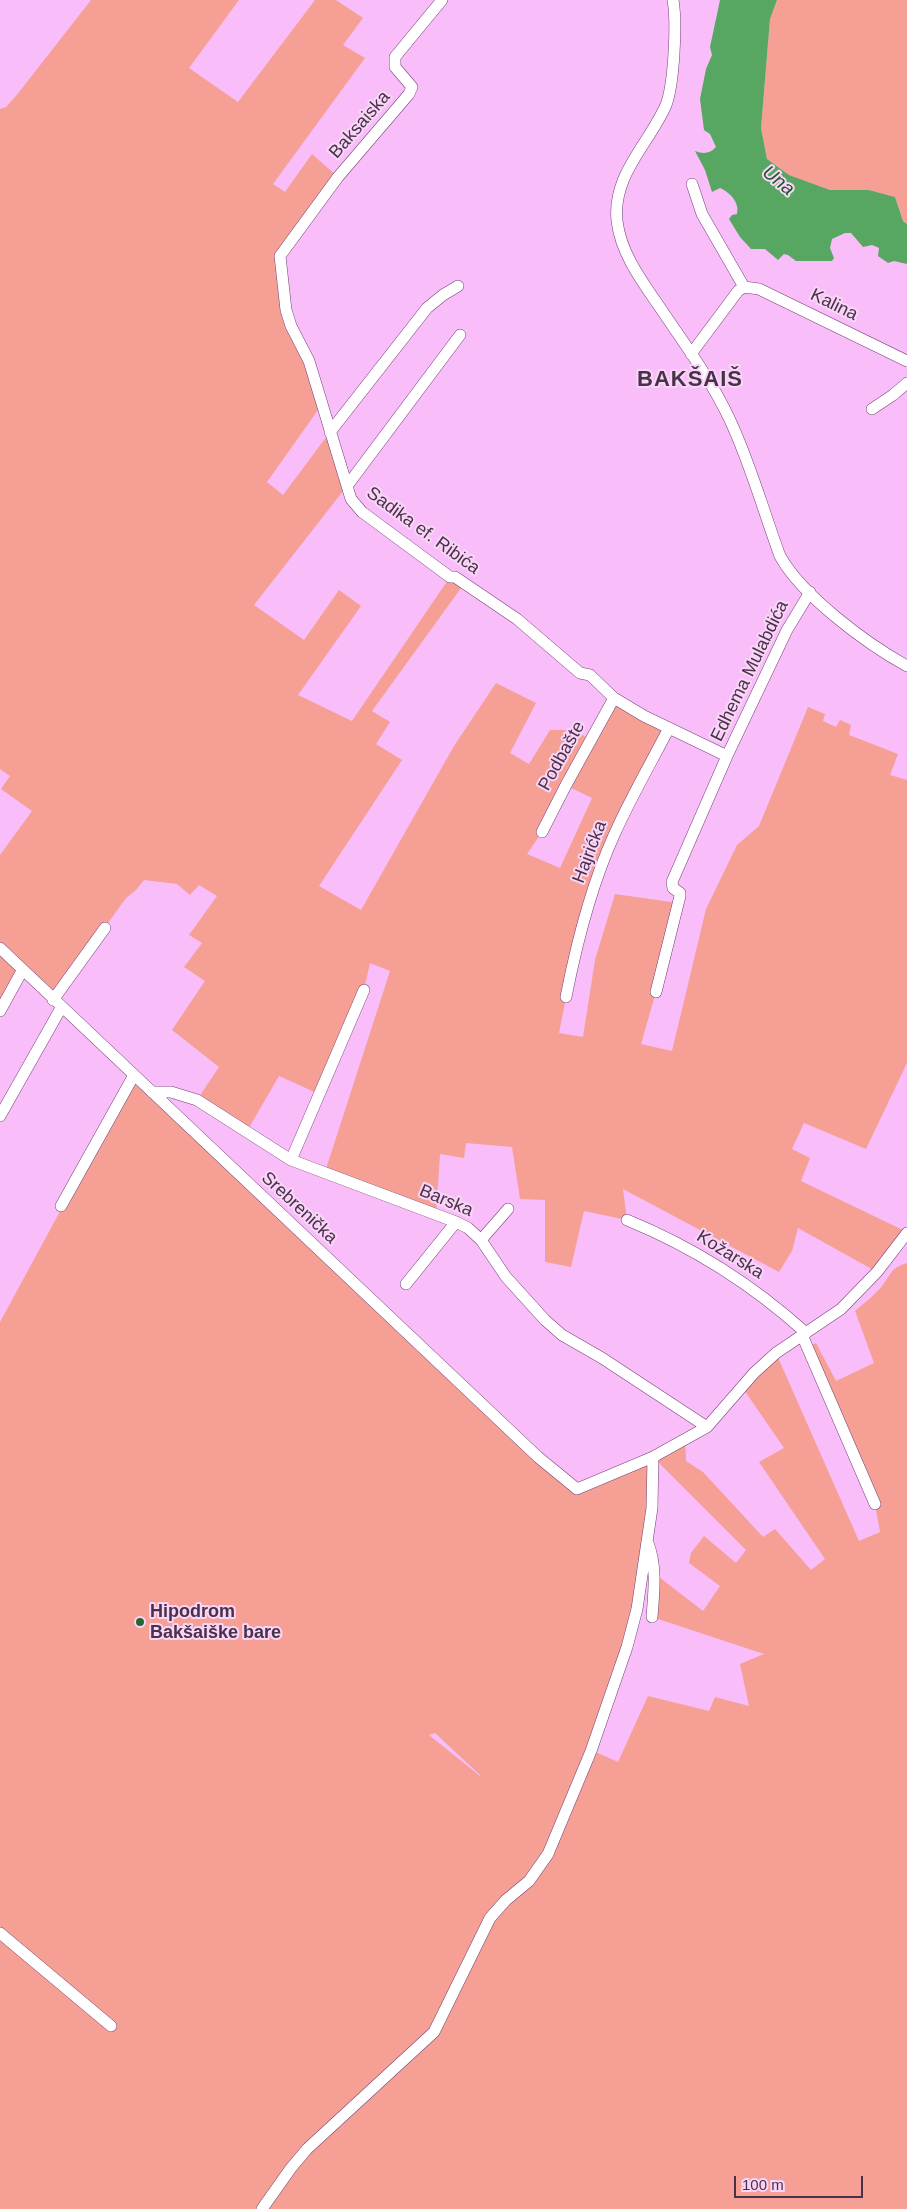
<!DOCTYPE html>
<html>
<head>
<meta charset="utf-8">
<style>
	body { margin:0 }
	#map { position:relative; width:907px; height:2209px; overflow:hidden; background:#f9bef9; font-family:Arial,sans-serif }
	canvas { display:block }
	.scale { position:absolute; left:734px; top:2176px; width:129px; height:22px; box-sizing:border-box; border:2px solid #493149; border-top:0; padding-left:6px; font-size:15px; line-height:18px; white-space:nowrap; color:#493149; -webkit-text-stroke:4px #f9d5f8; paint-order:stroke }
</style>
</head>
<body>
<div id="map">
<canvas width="907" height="2209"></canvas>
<div class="scale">100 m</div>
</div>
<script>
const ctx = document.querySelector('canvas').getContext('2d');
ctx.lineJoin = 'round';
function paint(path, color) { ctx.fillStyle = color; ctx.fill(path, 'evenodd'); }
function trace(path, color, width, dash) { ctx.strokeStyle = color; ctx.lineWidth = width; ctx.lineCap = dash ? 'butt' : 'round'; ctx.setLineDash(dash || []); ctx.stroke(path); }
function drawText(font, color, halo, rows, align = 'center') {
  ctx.font = font + ' Arial,sans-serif'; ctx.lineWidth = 4; ctx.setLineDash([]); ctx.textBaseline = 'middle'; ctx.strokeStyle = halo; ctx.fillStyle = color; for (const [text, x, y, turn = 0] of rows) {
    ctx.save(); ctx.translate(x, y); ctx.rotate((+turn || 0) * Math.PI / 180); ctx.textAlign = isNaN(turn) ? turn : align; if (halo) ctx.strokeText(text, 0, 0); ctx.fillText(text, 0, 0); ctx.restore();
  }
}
const green = new Path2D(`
	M91,0H239L189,68L238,102L315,0H336L363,18L343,45L365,58L273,184L285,192L312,154L338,177L280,256L281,282L323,403L267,482L283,495L330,432L347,486L254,605L304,640L339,590L361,606L298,695L352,721L450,577L464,584L372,711L390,722L376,744L402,760L319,886L361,910L454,746L496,683L536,703L510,753L529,764L550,730H569L592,739L614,698L669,728L625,813L578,937L559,1033L583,1037L595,960L615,894L678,903L656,992L641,1044L672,1051L706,909L737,845L759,826L808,707L825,714L823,721L836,727L840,720L851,725L849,735L898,754L890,775L907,780V1063L866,1149L804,1123L792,1149L810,1158L801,1181L907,1232L877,1272L798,1228L792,1251L779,1272L623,1189L627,1220L584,1211L571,1267L545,1262V1200L520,1199L512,1147L466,1143L464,1158L440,1154L436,1215L325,1172L390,971L370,963L364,990L319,1094L279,1076L247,1131L197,1100L219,1067L172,1030L205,981L184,967L202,943L189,935L217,896L199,885L190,895L177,884L144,880L136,890L126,898L53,1000L22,971L0,1011V855L32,811L1,789L10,776L0,769V109L6,107L16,96ZM565,785L592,798L560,868L527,854L542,832Z
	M777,0H907V224L903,221L895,197L869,190H830L789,175L767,159L761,128L770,19Z
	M134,1075L577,1489L685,1441L686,1461L703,1472L763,1537L775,1529L811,1570L825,1559L759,1462L784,1448L742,1387L776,1353L859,1541L880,1532L875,1504L808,1347L816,1343L836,1381L874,1363L855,1311C864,1303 875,1295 882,1286C892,1274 890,1268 907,1263V2209H0V1322ZM654,1458L746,1550L736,1563L704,1536L691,1553L689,1563L720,1586L703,1611L655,1574L652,1617L764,1654L740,1664L749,1706L715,1697L709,1711L648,1696L618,1762L591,1750L637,1609ZM435,1733L480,1775V1776L429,1735Z`);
const water = new Path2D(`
	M720,0H777L770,19L761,128L767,159L789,175L830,190H869L895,197L903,221L907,224V264L894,261L888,263L878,256L879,248L872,245L863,247L851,233H845L832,239L830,248L834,258L832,261H796L788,255L784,254L778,260L765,249H751L740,237L729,219L732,215L737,214C740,202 729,192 720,188L712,192L705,170L695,151C703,154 710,154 716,147L710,134L704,130L700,99L706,69L712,55L710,47Z`);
const minor = new Path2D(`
	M442,0L395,57V67L412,87L409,94L338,177L280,256L286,310L291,326L309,361L351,499L362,512L450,577H455L517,619L580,673L590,675L614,698L644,716L727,756L787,630L810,592
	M673,0C677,23 674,84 666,105C649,144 612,175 617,221C621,255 644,284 663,312C686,346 711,380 729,418C750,462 763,510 780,556C802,596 867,644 907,666
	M692,184L702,214L744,287
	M691,354L738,291L744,287L759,289L907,361
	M872,409L893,395L907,383
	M330,432L427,308L443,295L458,286
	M347,486L460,335
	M542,832L566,785L614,698
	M0,948L538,1457L577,1489L653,1457L707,1427L754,1373L776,1353L841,1309L877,1272L907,1233
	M656,992L680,896V893L673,888L672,882L727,756
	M566,997C577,941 591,885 615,833C631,797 651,763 669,728
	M53,1000L105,928
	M0,1011L22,971
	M152,1092H171L197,1100L291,1160L456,1222L468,1228L481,1240L506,1277L545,1320L562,1335L602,1358L707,1427
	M0,1116L61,1008
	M291,1160L364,990
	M61,1206L134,1075
	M627,1220C693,1247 753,1285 806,1333
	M481,1240L508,1209
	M406,1284L456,1222
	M802,1335L875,1504
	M648,1543C657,1567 654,1591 652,1617
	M0,1933L111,2026
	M262,2209L291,2168L307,2149L434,2032L490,1918L506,1900L529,1881L548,1854L591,1751L627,1647L637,1609L652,1508L653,1457`);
const markers = [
	[140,1622,5,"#256630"]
];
const streetNames = [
	["Baksaiska",360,125,-49],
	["Kalina",834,305,26],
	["Sadika ef. Ribića",423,531,36],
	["Edhema Mulabdića",750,671,-64],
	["Podbašte",562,756,-61],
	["Hajrićka",590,852,-69],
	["Barska",446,1201,23],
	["Srebrenička",299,1208,43],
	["Kožarska",730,1255,32]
];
const poiNames = [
	["Hipodrom",150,1612],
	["Bakšaiške bare",150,1633]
];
const waterNames = [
	["Una",778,181,39]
];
const districtNames = [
	["BAKŠAIŠ",690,380]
];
paint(green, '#f59f95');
paint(water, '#57a762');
trace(minor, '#744175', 12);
trace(minor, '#fff', 11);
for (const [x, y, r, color] of markers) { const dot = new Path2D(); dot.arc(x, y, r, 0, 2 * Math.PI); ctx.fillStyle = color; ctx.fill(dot); trace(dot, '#f9d5f8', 2); }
drawText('18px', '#493149', '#f9d5f8', streetNames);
drawText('bold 18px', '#493149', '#f9d5f8', poiNames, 'left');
drawText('italic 19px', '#1e5628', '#f9d5f8', waterNames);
ctx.letterSpacing = '1px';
drawText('bold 22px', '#493149', '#f9d5f8', districtNames);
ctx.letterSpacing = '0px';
</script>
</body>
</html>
